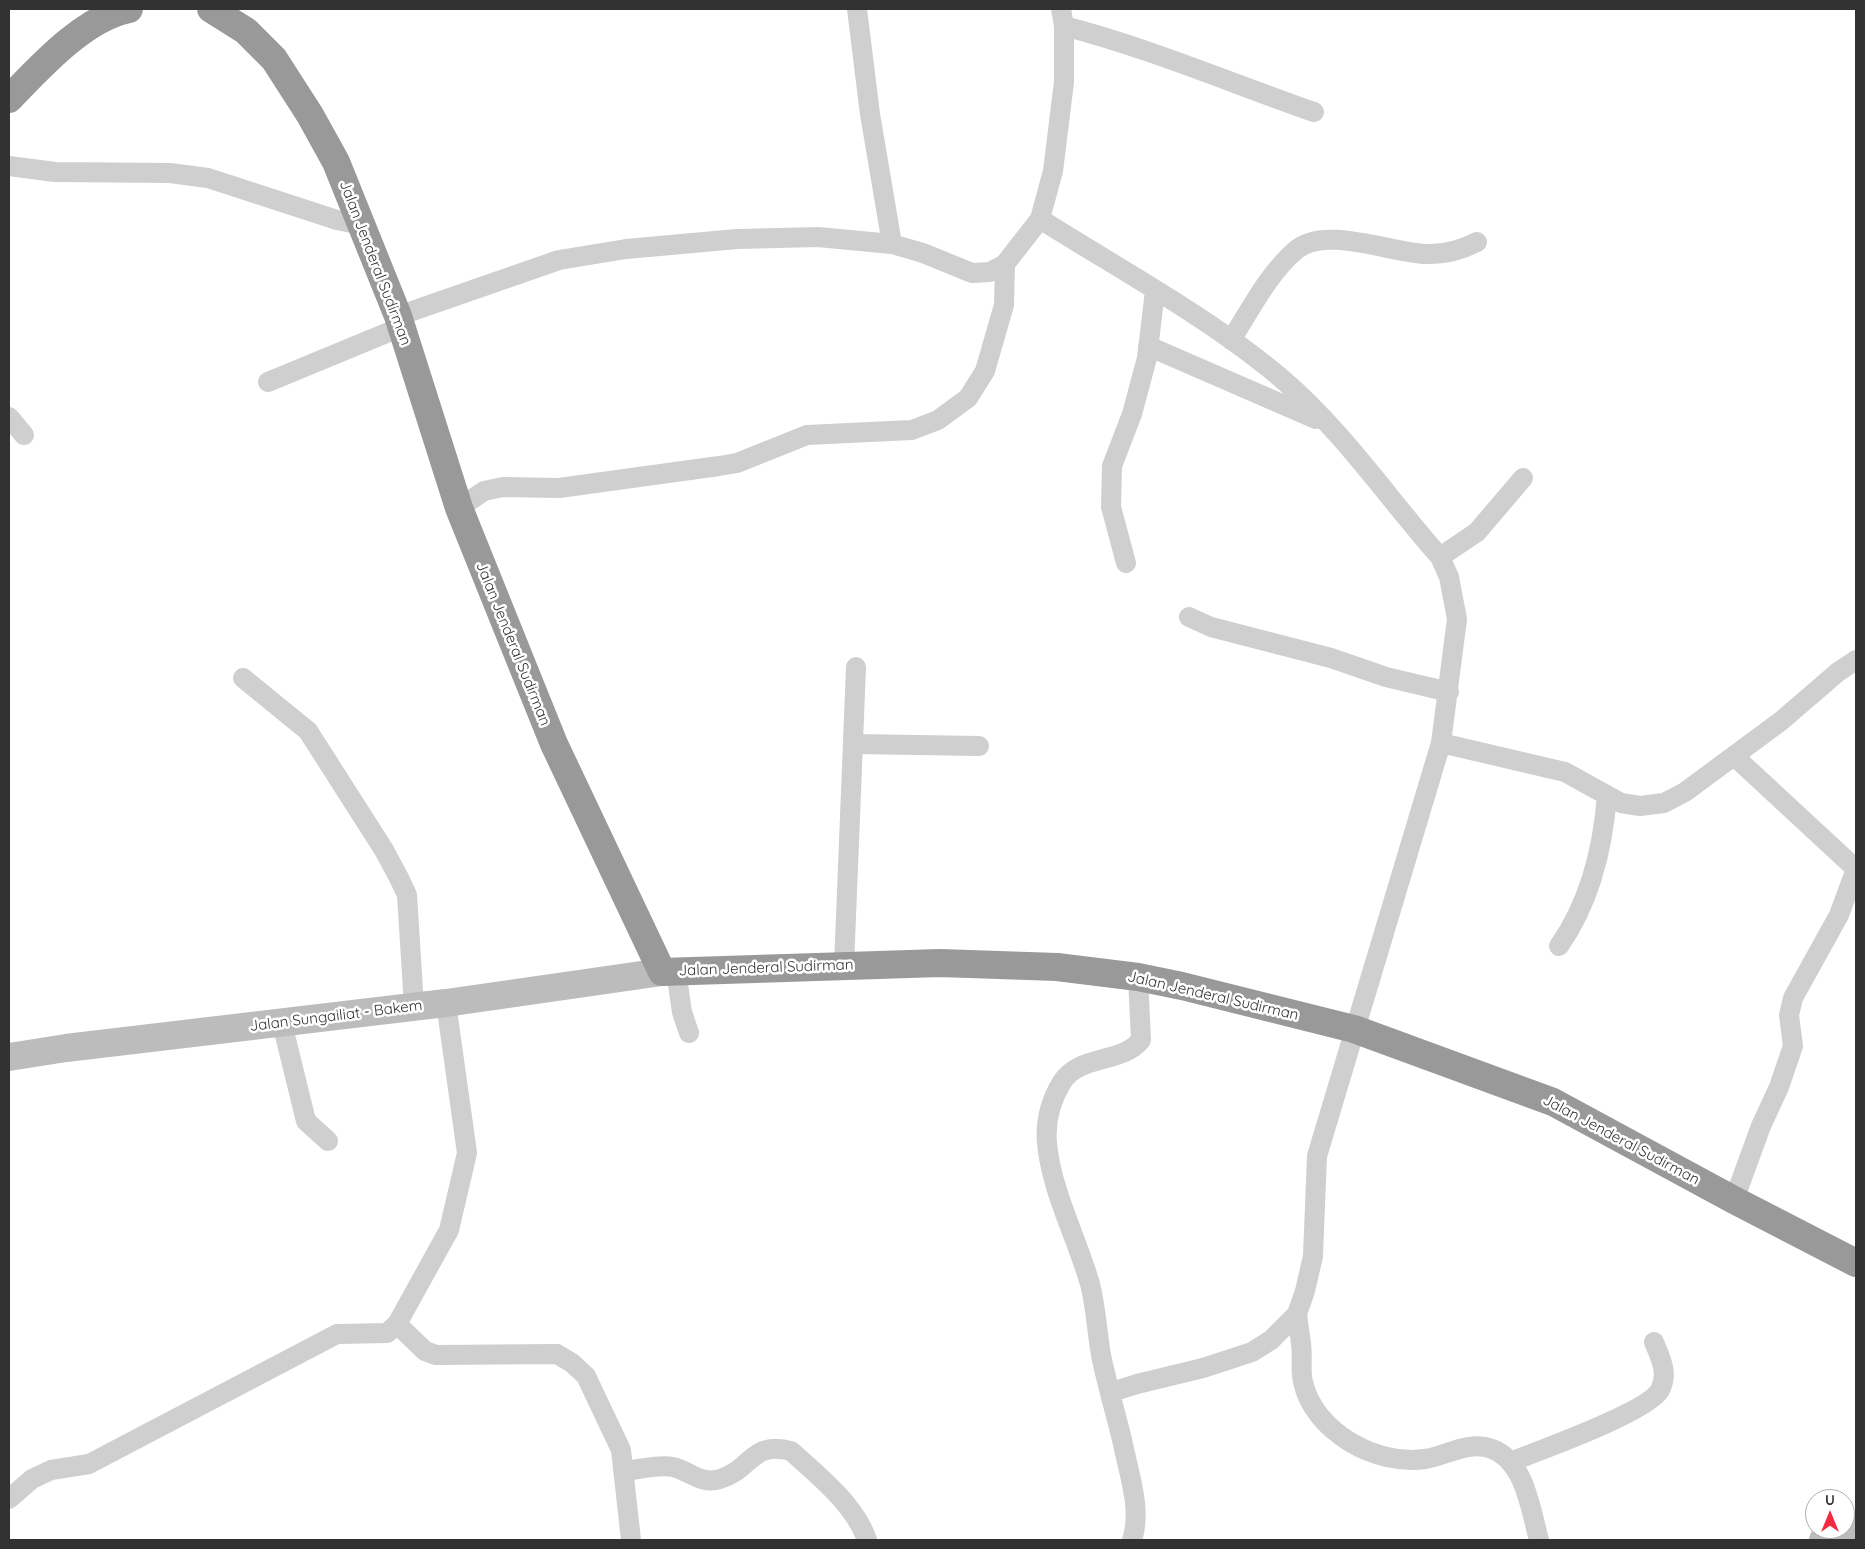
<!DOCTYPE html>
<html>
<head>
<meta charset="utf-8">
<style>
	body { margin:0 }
	#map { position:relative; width:1865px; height:1549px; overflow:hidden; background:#fff; font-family:Quicksand,sans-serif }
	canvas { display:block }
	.frame { position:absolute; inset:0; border:10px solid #323232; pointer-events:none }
	.north { position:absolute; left:1805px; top:1489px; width:50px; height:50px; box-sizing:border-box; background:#fff; border:1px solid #adadad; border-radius:50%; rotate:0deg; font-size:14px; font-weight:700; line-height:20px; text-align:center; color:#323232 }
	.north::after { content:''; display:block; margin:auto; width:18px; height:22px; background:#f22b42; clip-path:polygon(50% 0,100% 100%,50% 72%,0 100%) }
</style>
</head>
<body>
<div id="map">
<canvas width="1865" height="1549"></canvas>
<div class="frame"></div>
<div class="north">U</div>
</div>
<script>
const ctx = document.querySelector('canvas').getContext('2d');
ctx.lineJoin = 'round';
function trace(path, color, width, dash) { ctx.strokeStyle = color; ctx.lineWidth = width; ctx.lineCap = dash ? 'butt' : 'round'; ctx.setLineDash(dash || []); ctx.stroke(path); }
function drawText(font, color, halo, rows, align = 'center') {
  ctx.font = font + ' Quicksand,sans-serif'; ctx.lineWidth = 5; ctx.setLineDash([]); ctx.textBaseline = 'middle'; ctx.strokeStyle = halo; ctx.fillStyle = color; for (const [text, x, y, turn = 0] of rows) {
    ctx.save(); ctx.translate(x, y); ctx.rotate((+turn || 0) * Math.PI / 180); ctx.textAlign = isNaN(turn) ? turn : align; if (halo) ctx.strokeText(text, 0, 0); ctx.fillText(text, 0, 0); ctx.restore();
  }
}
const street = new Path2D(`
	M857,9L870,114L892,244
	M1064,26C1149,48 1231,83 1314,112
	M9,166L55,172L170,173L208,178L337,220L361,225
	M1040,219C1119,269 1210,318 1281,378C1342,430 1387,497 1440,557L1449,577L1457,619L1441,743L1317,1156L1313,1256L1305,1291L1297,1314L1271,1340L1252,1352L1203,1368L1137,1384L1112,1392
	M398,316L559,260L626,249L737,239L818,237L892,244L923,253L972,273L990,272L1005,264L1040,219L1053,171L1064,82V26L1061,9
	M1231,340C1251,309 1268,274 1296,250C1325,225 1391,253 1426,254C1445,255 1461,250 1477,242
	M1148,346L1316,419
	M268,382L401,327
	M9,417L24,435
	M459,508L484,491L503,487L559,488L719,466L737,463L807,435L912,430L938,420L968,398L985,371L1004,305L1005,264
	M1440,557L1477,532L1523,478
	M1126,563L1111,507L1112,466L1132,414L1147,358L1155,291
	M1189,617L1211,627L1331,658L1386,677L1449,692
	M243,678L308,731L384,850L399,878L407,895L414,1006
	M1441,743L1565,772L1621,803L1640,806L1664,803L1685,792L1781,721L1838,672L1856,660
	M855,744L979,746
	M1734,756L1856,869
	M1559,946C1590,902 1603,848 1607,795
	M844,966L856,667
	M676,971L682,1012L689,1033
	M282,1023L306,1121L328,1141
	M1734,1200L1761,1126L1779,1087L1793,1046L1789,1015L1793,998L1839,915L1856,869
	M1297,1314C1298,1324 1300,1334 1301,1344C1303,1356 1300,1370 1303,1382C1314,1432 1376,1466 1425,1459C1446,1456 1469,1440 1492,1449C1525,1461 1531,1511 1539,1540
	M397,1324L425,1351L436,1355L557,1354L572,1363L586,1376L621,1450L631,1540
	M1510,1462C1538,1451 1648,1412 1660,1390C1669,1373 1660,1357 1654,1342
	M623,1471C639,1470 658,1464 673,1467C690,1471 701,1485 720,1479C751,1470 752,1440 791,1451C818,1475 855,1505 867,1540
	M9,1499L32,1479L51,1470L89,1464L337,1334L387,1333L397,1324L449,1230L467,1153L446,1003
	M1132,1540C1142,1509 1129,1475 1123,1444C1116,1414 1107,1385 1101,1355C1097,1332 1096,1307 1090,1284C1077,1238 1051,1190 1047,1143C1045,1121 1051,1100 1062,1082C1080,1054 1122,1064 1141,1040L1138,977`);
const secondary = new Path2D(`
	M9,1057L66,1048L446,1003L662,972
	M1823,1540L1856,1528`);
const highway = new Path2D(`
	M211,9L246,31L274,59L310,115L336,162L398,316L459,508L554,744L662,972L940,963L1057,967L1138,977L1182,986L1354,1029L1553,1102L1734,1200L1856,1263
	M9,99C40,67 84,18 129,9`);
const streetNames = [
	["Jalan Jenderal Sudirman",375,263,69],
	["Jalan Jenderal Sudirman",513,644,68],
	["Jalan Jenderal Sudirman",766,968,-2],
	["Jalan Jenderal Sudirman",1213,996,13],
	["Jalan Sungailiat - Bakem",336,1016,-7],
	["Jalan Jenderal Sudirman",1621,1140,28]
];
trace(street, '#cfcfcf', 20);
trace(secondary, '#bcbcbc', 28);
trace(highway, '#999', 28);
drawText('15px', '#323232', '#fff', streetNames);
</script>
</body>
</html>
